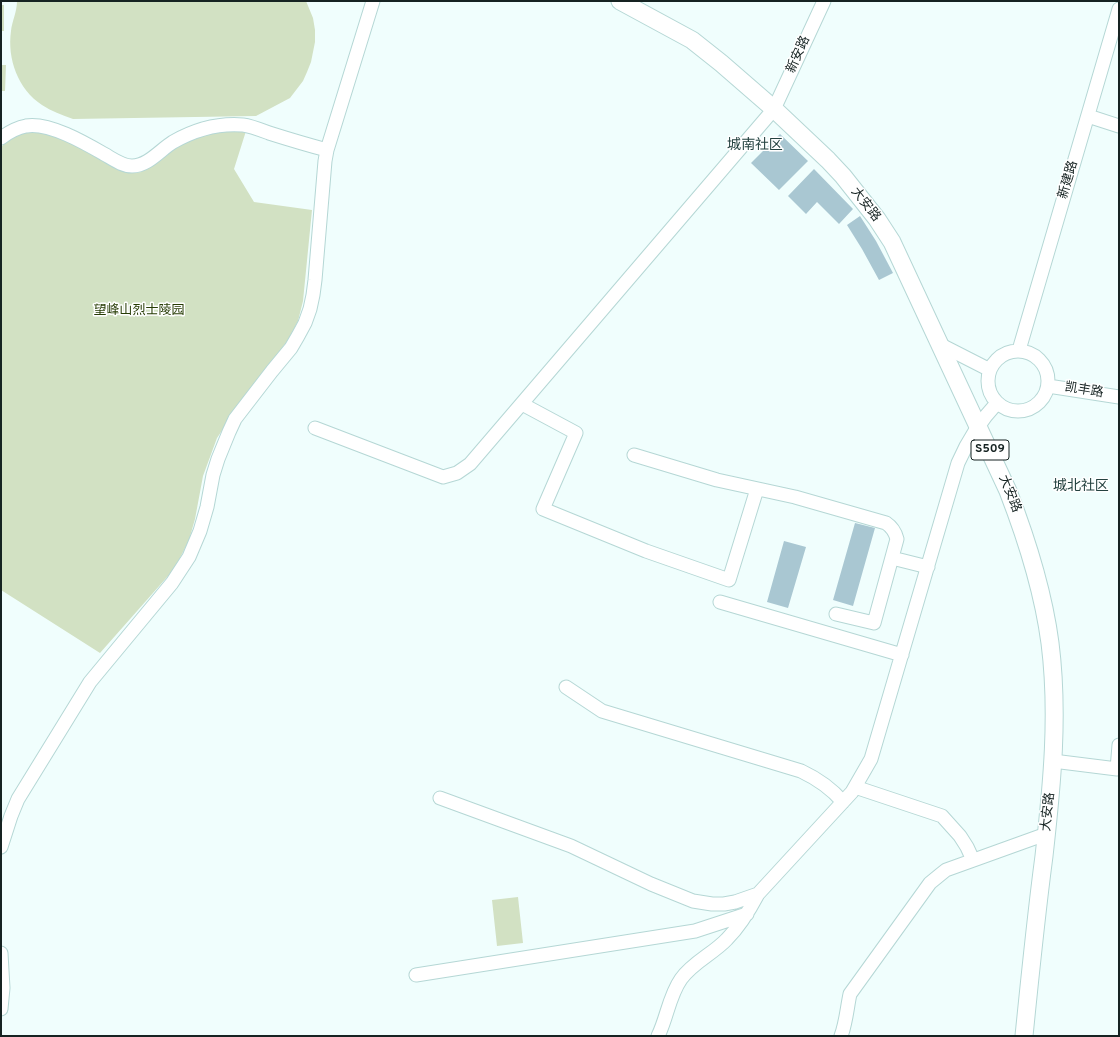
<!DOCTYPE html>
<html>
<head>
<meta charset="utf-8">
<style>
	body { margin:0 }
	#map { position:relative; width:1120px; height:1037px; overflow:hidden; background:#f0fefd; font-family:Overpass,sans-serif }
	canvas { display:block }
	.frame { position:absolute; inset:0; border:2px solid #162322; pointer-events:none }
</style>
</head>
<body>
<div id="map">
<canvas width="1120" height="1037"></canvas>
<div class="frame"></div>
</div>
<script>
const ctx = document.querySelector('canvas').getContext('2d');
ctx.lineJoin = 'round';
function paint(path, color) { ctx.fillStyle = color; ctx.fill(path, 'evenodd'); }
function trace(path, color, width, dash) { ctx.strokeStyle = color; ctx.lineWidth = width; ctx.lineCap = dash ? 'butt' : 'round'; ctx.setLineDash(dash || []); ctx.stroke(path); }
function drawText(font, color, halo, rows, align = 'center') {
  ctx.font = font + ' Overpass,"Noto Sans SC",sans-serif'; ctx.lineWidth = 3; ctx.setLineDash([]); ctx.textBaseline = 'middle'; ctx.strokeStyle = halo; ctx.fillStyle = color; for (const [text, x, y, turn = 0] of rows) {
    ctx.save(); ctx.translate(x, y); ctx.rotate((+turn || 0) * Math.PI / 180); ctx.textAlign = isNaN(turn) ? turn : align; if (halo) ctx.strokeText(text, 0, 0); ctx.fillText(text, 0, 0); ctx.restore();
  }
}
const green = new Path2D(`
	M17,1H306L313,18L315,30V42L311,62L307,72L303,81L290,98L256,116L73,119C62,115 51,111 42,105C18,89 7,59 11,31C12,21 17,12 17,1Z
	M1,5H4V31H1Z
	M1,65H6L5,91H1Z
	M221,131H246L234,169L254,202L312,210L303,301L298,321L288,340L237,408L217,438L203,476L195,519L189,540L177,564L168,576L100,653L1,590V147L14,135L24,132H35L57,136L127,172L134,173L141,172L192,137Z
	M518,897L523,943L497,946L492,900Z`);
const building = new Path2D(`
	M780,134L808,161L779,190L751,163Z
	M814,169L853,209L839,224L817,202L806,214L788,196Z
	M860,216L876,241L893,273L879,280L862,249L847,225Z
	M855,523L875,528L853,606L833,600Z
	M784,541L806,547L788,608L767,602Z`);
const minor = new Path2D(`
	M1088,116L1119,126
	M1,138C9,132 16,128 26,126C49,122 85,143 104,154C113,159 122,166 132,166C148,166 160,150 173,142C194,130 219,123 243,125C251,126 261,130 269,133C288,139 308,145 327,150
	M941,345L990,370
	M1019,350L1119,9
	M988 381a30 30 0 1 1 60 0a30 30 0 1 1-60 0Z
	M1048,386L1119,397
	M522,404L576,433L543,509L646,551L729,580L757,489
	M315,428L443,477L457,473L470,464L774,109L824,1
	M634,455L717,480L795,497L886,523C892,527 895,531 897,539L874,623L836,614
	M892,558L928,567
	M720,602L902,655
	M566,687L602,711L801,771C818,779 831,788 843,802
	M1053,761L1117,769L1119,745
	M855,787L942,816L960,836L967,847L973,860
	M440,798L571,846L651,884L693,901L712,904H724L735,902L758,894
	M1,847L11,816L18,799L90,682L172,583L189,557L200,531L207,507L213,475L218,459L229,432L235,419L272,371L291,348L298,336L305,323L310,309L313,295L315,280L325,161L327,150L373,1
	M1,953L3,988L1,1009
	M416,975L695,931L747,914
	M658,1036C667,1018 669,996 681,979C693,962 713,954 727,939C740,926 749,911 758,894L852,792L871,759L958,463C968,440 980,421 997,403
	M841,1036C846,1023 847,1008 850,994L930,883L941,874L946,870L1046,834`);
const major = new Path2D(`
	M620,1L692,40L721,63L774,109L828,160L843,176L877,219L892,242L1008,491C1027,540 1043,590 1050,643C1059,714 1052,785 1044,856C1036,916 1030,976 1024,1036`);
const shields = [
	[990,450,38]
];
const shieldNames = [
	["S509",990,450]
];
const streetNames = [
	["新安路",799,55,-66],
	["新建路",1069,180,-74],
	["大安路",865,205,52],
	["凯丰路",1084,391,9],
	["大安路",1009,494,68],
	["大安路",1049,812,-84]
];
const parkNames = [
	["望峰山烈士陵园",139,311]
];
const neighbourhoodNames = [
	["城南社区",755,146],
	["城北社区",1081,487]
];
paint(green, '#d2e1c3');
paint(building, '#a9c7d2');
trace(minor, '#b5d7d5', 15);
trace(major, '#b5d7d5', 19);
trace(minor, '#fff', 13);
trace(major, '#fff', 17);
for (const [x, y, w] of shields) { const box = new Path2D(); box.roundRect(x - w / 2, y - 10, w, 20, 3); ctx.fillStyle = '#fff'; ctx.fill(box); trace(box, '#162322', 1); }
drawText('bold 12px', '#162322', null, shieldNames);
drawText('13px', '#162322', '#fff', streetNames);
drawText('13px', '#273c05', '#fff', parkNames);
drawText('14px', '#244240', '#fff', neighbourhoodNames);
</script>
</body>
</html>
